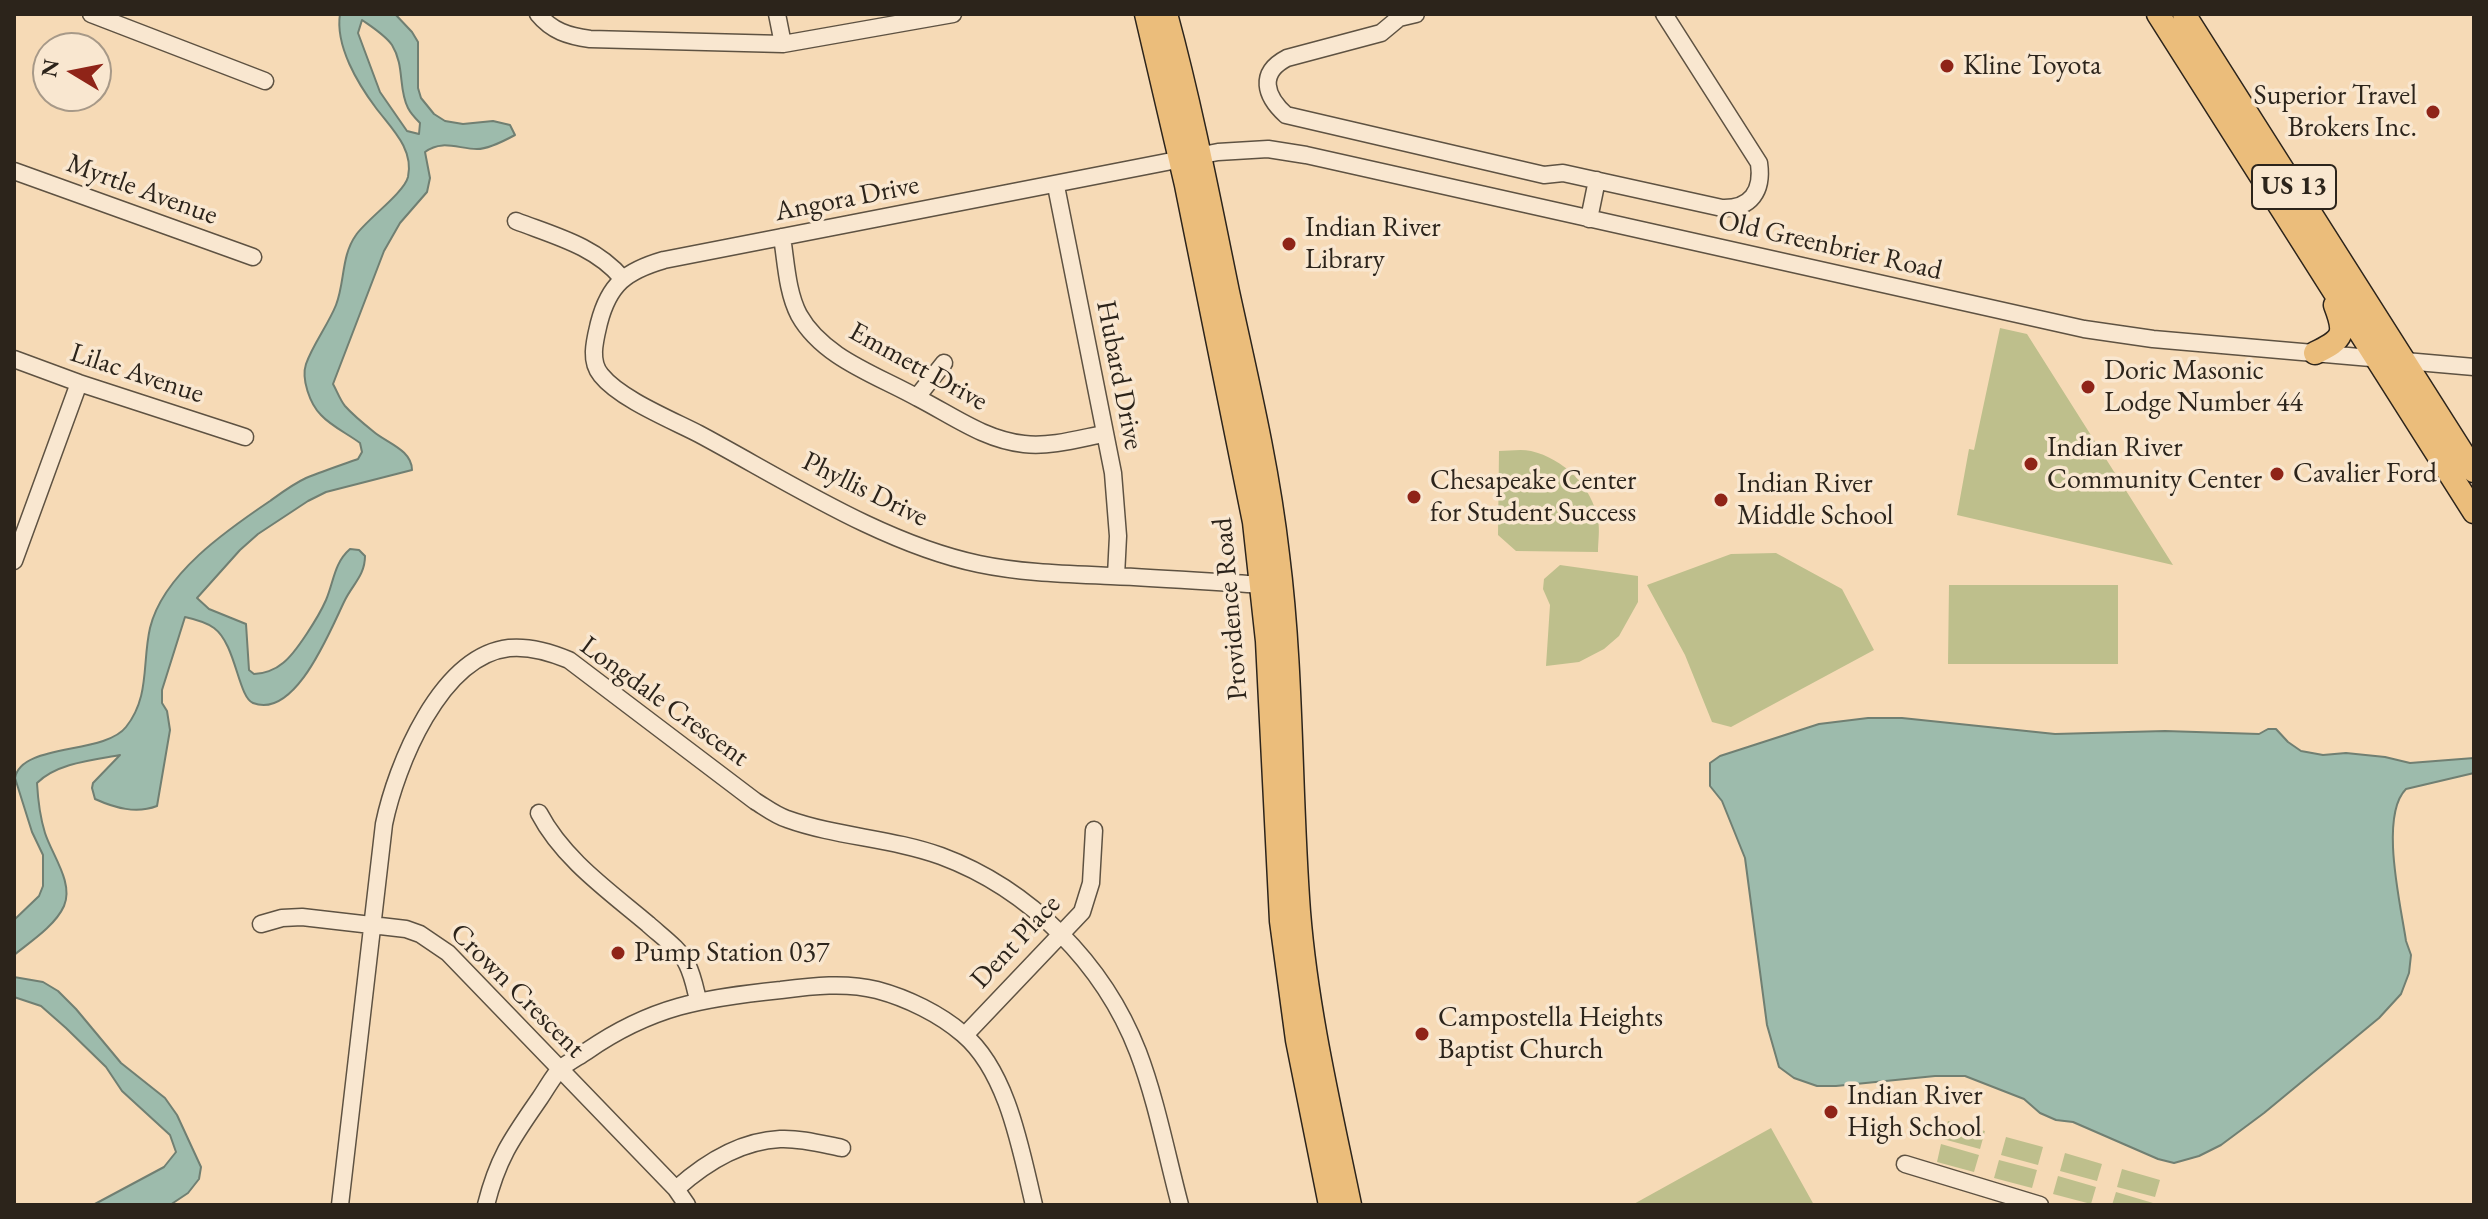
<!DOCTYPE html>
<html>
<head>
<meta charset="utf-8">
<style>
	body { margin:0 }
	#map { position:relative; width:2488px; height:1219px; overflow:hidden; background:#f6dab6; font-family:"EB Garamond",serif }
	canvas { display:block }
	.frame { position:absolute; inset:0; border:16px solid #2c241b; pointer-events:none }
	.north { position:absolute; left:32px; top:32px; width:80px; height:80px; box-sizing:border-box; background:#f9e7d0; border:2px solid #a79988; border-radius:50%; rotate:280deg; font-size:22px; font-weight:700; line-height:32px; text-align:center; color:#2c241b }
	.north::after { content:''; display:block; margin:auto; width:28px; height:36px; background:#8f2418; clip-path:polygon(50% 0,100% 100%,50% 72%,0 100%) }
</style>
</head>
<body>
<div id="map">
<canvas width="2488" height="1219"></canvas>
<div class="frame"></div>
<div class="north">N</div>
</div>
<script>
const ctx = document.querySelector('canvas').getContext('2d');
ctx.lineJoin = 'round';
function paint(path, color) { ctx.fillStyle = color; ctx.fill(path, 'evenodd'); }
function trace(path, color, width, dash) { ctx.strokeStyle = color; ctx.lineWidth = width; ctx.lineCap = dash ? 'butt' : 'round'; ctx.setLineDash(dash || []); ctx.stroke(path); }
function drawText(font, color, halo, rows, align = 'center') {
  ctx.font = font + ' "EB Garamond",serif'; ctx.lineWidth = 7; ctx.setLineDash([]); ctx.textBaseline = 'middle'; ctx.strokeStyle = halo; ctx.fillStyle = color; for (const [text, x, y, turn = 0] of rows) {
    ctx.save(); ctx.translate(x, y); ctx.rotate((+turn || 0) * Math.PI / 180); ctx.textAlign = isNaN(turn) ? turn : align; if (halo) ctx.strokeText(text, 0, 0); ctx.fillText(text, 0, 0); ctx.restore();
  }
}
const green = new Path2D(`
	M2000,328L2027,334L2173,565L1957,515L1969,449L1974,450Z
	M1499,451C1509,451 1521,449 1531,451C1564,459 1592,486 1598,520C1600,530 1598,542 1598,552L1516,551L1498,535Z
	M1776,553L1842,589L1874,650L1731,727L1712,722L1685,655L1647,585L1731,554Z
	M1560,565L1638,576V602L1619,636L1604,649L1579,662L1546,666L1550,605L1543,589L1544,579Z
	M1949,585H2118V664H1948Z
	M1948,1121L1985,1131L1980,1149L1943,1139Z
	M1771,1128L1814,1205H1632Z
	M2006,1137L2043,1147L2038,1165L2001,1155Z
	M1941,1144L1979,1155L1974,1172L1937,1162Z
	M2065,1153L2102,1164L2097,1181L2060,1171Z
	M1999,1160L2037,1170L2032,1188L1994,1178Z
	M2122,1169L2160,1180L2155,1197L2117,1187Z
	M2058,1176L2096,1187L2091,1204L2053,1194Z
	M2116,1192L2153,1203V1205H2112Z`);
const water = new Path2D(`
	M340,14H395L412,32L418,42V88L421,98L434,114L445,121L463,124L493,121L510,125L515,135C504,141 489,149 477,149C459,149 442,139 425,152L430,178L427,192L400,223L384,251L333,384C337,391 340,400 345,406C353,415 364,424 374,432C387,443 412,450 412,470L326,492L308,501L258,534L240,550L197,598L209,609L246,624L249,670L254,674C263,674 275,670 283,663C296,653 319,616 326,600C334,581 334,563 350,549L359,550L365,556C365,575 353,584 345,600C331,628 296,720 253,703C238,697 236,644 214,628C206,622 194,619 185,617L162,690V703L167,711L170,730L157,806C136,814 115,808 95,799L92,788L93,783L120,755C93,760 57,763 37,783C38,801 40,817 45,833C52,855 74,883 64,906C55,926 30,942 14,955V920L39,896L43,886V855L32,832L15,778C21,743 104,755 126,727C150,697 142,663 150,628C163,574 227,530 270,501C281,493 293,484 306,478C323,471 341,465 358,459L362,452L360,443C348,434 331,426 321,415C310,404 301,379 306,364C313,344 328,325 336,305C345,282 341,256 356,235C366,220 404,193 408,177C414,149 392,129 376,108C358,84 335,46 340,14ZM362,20C372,27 385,35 392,45C405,66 398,89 408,108C411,114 416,119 420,123L419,134L407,131L380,92L358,33Z
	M1868,718H1902L2055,734L2165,731L2259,734L2268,729H2276L2288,742L2301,751L2323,755L2346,753L2385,757L2410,763L2474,758V773L2406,789C2379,816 2401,906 2406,941L2411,955L2409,973L2401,994L2379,1018L2264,1113L2221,1145L2199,1156L2174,1163L2158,1159L2073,1122L2056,1120L2040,1113L2024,1099L1965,1076H1935L1836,1086H1817L1794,1078L1779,1067L1767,1025L1745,858L1722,801L1710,786V763L1720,756L1819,724Z
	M14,977L43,982L58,991L76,1009L121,1063L165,1098L177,1115L201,1167L199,1179L188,1193L170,1205H93L164,1167L176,1152L170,1135L122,1091L106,1067L66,1028L41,1006L14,997Z`);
const minor = new Path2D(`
	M91,14L265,81
	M538,14C552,31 568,36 590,39L783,44L953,14
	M777,14L783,44
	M1416,14L1399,18L1381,33L1287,58C1258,73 1265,96 1286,115L1544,175L1563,173L1722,208C1751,209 1763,191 1759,163L1664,14
	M14,171L253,257
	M1056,186L1113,473L1118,536L1116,576
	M1589,219L1597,180
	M516,221C555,236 595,246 622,278
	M782,237C786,262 787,292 799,315C823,358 877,375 918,398C953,416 985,440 1024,444C1050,447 1078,439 1103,434
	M14,359L79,383L245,437
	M917,397L944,363
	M14,561L79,383
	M1269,587L1262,585C1212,582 1162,578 1111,576C1067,574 1022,573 979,564C883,544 785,480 699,434C672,420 620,399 601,375C589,361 595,340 599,323C609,284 626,271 664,260L1218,152L1268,149L1306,155L2084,329L2153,339L2474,367
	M539,813C563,859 609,891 648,924C661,936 680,949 687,964C693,976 695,988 698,1000
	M261,924L282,918L302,917L406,929L420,934L448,953L676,1189L687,1205
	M965,1035L1082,912L1091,883L1094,830
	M1905,1164L2040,1205
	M676,1189C705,1163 739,1141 780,1139C801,1138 822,1144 842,1148
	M340,1205L384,824C396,766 440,656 509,648C530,646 550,652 569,660L755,801C765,807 775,815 787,819C837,837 891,838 941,856C1030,889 1104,964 1138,1052C1156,1099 1167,1156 1180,1205
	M486,1205C498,1157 513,1137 540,1098C547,1088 553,1076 561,1068C569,1062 578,1057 587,1051C652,1006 703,998 781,990C812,986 846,982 877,990C907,998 940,1014 963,1034C1008,1072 1021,1151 1034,1205`);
const major = new Path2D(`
	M1146,14L1186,185L1254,522L1267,641L1281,921L1297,1040L1330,1205
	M1166,14C1191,106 1209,199 1228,292C1247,379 1268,466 1278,555C1293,673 1290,793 1299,912C1307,1011 1330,1108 1350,1205
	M2158,14L2474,512
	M2184,14L2474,471
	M2315,353C2344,339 2346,334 2335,305`);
const markers = [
	[1947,66,8,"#8f2418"],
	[2433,112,8,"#8f2418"],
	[1289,244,8,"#8f2418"],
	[2088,387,8,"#8f2418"],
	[2031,464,8,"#8f2418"],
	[2277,474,8,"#8f2418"],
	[1414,497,8,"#8f2418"],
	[1721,500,8,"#8f2418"],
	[618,953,8,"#8f2418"],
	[1422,1034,8,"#8f2418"],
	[1831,1112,8,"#8f2418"]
];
const shields = [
	[2294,187,84]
];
const shieldNames = [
	["US 13",2294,187]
];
const poiNames = [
	["Kline Toyota",1963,66],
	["Superior Travel",2417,96,"right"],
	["Brokers Inc.",2417,128,"right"],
	["Indian River",1305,228],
	["Library",1305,260],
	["Doric Masonic",2104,371],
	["Lodge Number 44",2104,403],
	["Indian River",2047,448],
	["Community Center",2047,480],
	["Cavalier Ford",2293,474],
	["Chesapeake Center",1430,481],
	["for Student Success",1430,513],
	["Indian River",1737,484],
	["Middle School",1737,516],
	["Pump Station 037",634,953],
	["Campostella Heights",1438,1018],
	["Baptist Church",1438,1050],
	["Indian River",1847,1096],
	["High School",1847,1128]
];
const streetNames = [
	["Myrtle Avenue",142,190,20],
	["Angora Drive",847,199,-11],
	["Old Greenbrier Road",1830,246,13],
	["Emmett Drive",918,367,29],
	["Lilac Avenue",137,374,18],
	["Hubard Drive",1119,375,79],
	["Phyllis Drive",865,490,26],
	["Providence Road",1231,609,-95],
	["Longdale Crescent",664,702,36],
	["Dent Place",1016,942,-47],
	["Crown Crescent",517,991,45]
];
paint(green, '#bebf8c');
paint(water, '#9dbbac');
trace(water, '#707f72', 2);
trace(minor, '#5e5242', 19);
trace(major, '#2c241b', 25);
trace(minor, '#f9e7d0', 16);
trace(major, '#ebbd7b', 22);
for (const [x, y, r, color] of markers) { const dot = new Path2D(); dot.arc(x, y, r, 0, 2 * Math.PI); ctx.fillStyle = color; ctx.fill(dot); trace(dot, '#f9e7d0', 3); }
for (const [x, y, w] of shields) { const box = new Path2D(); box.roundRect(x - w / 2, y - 22, w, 44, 6); ctx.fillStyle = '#f9e7d0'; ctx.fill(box); trace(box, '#2c241b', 2); }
drawText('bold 26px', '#2c241b', null, shieldNames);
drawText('28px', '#2c241b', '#f9e7d0', poiNames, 'left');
drawText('28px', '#2c241b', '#f9e7d0', streetNames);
</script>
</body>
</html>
